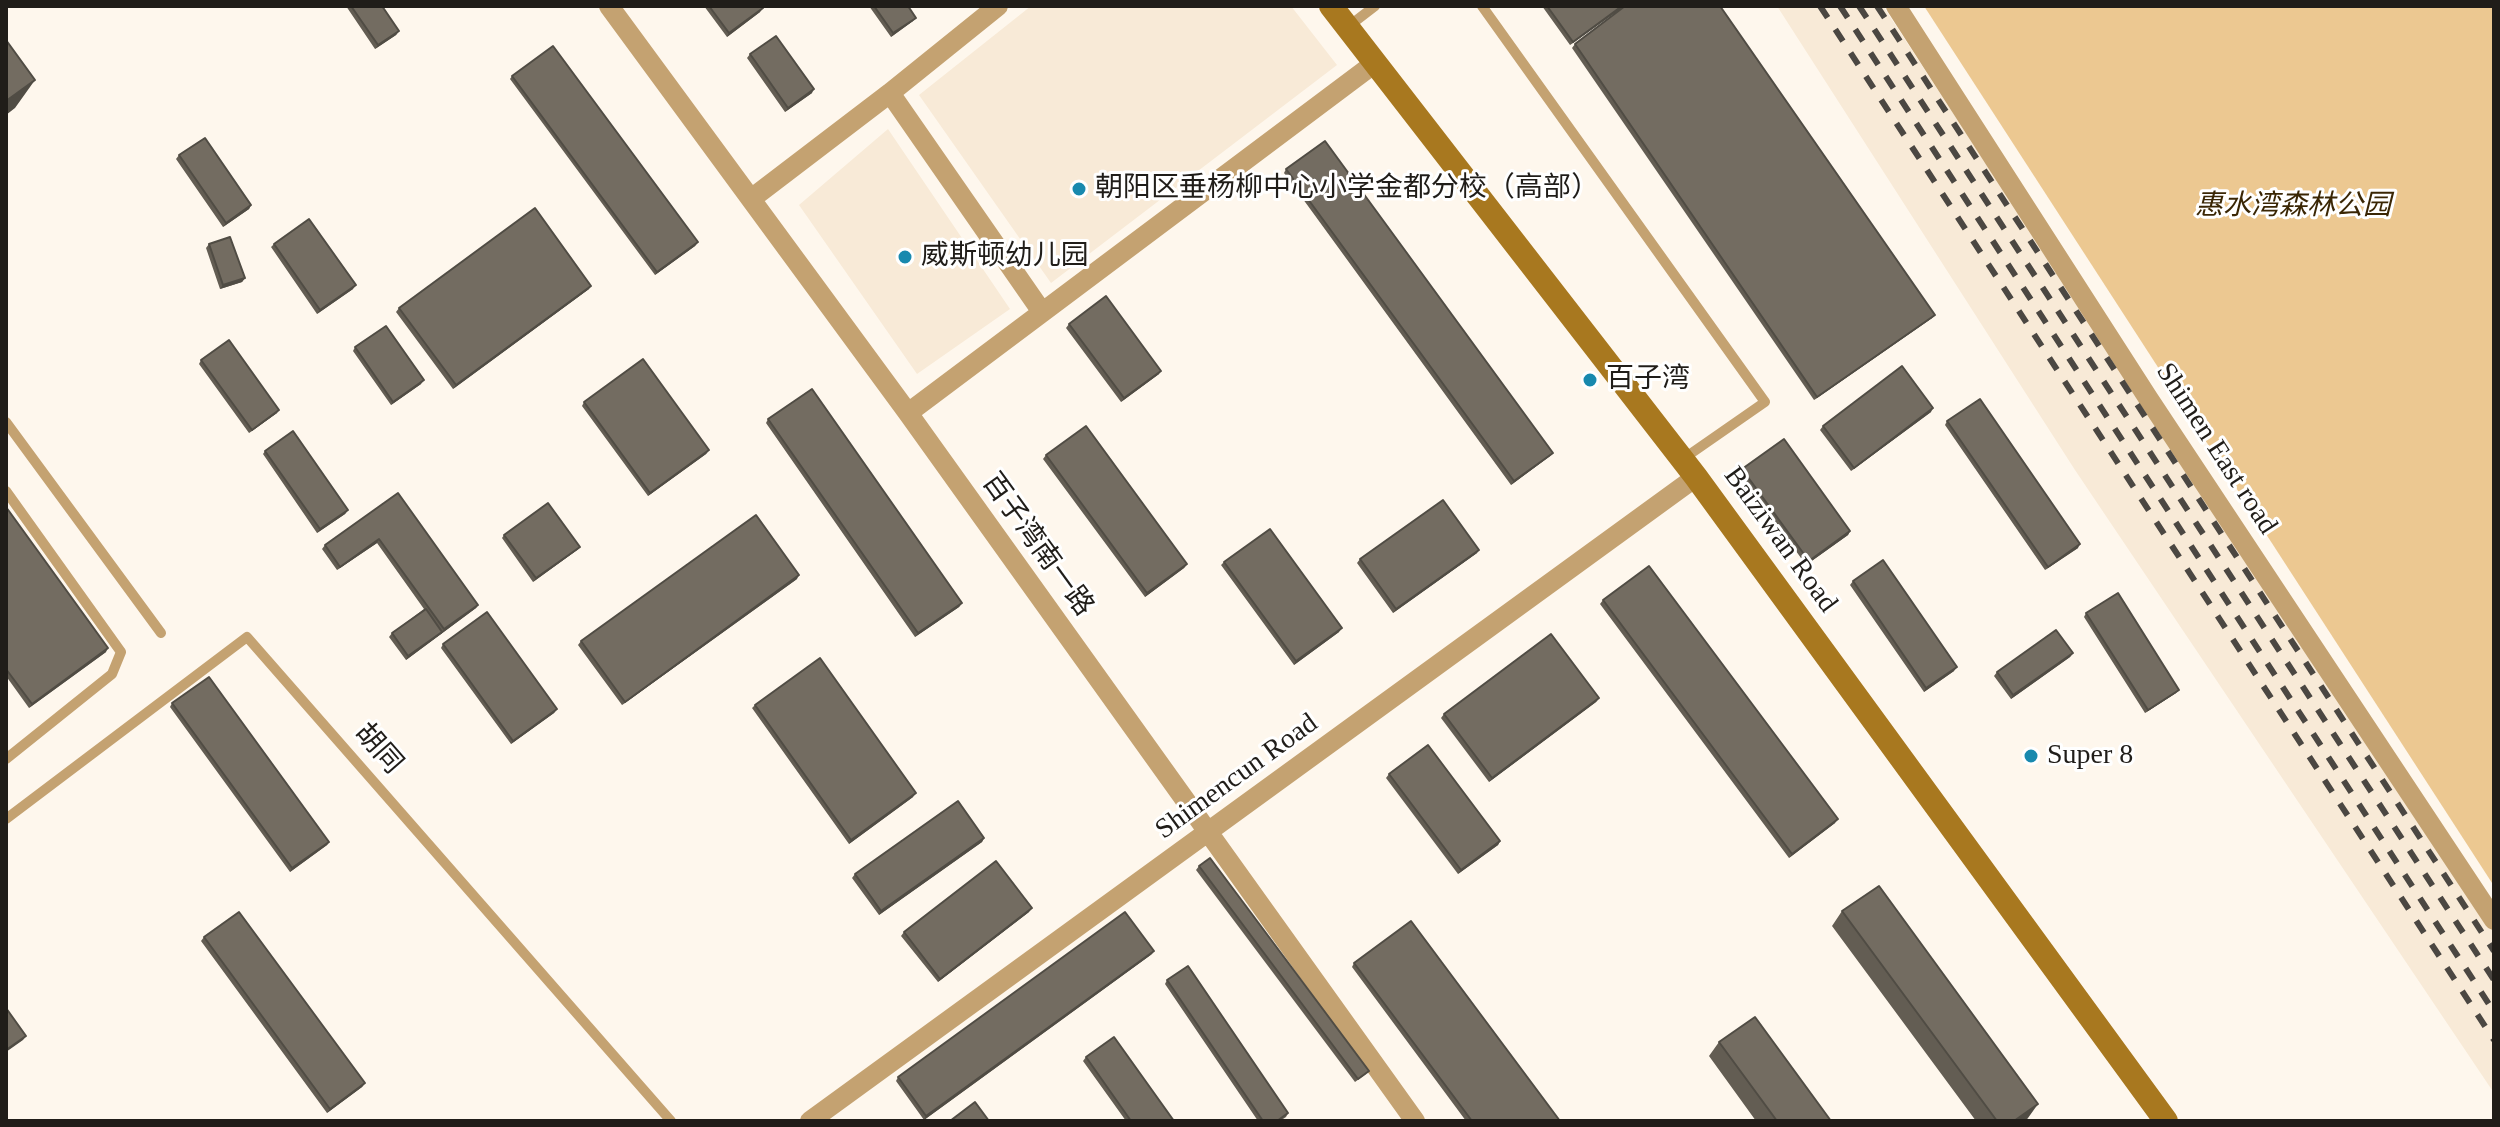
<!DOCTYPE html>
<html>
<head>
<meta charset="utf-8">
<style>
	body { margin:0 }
	#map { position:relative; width:2500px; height:1127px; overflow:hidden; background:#fef7ed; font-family:"Times New Roman",serif }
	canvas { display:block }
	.frame { position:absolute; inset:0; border:8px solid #201d19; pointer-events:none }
</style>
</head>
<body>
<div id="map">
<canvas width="2500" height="1127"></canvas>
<div class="frame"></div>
</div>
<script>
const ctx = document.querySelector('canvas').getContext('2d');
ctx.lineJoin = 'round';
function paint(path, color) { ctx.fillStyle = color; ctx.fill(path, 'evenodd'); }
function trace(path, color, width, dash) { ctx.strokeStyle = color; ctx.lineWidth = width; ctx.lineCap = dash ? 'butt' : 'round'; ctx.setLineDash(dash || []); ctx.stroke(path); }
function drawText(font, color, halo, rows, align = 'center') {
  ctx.font = font + ' "Times New Roman","Noto Sans SC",serif'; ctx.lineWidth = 6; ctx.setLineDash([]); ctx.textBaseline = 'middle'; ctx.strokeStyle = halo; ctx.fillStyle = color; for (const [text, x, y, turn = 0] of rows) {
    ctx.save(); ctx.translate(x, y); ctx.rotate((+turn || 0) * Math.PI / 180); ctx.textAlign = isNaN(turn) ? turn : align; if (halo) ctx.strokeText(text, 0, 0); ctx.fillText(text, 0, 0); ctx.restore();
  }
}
const built = new Path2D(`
	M1031,6H1291L1337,65L1051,283L919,95Z
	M1777,6H1883L2153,419L2494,931V1093L2075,470Z
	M888,129L1010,309L917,374L799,205Z`);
const green = new Path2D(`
	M1924,6H2494V886Z`);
const lane = new Path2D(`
	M1482,6L1765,402L1683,459
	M1349,26L1375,6
	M6,422L161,633
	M6,491L121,652L112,674L6,759
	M6,819L247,637L671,1121`);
const street = new Path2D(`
	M609,6L908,413L1415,1121
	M1896,6L2148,398L2494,920
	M890,93L1042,312
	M751,199L890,93L998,6
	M908,413L1375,63
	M810,1121L1696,477`);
const secondary = new Path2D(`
	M1331,6L1696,477L2166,1121`);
const rail = new Path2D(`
	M1820,6L2494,1040
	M1840,6L2494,1012
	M1859,6L2494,980
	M1877,6L2494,951`);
const wall = new Path2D(`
	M346,6H382L399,31L396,35L375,49Z
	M704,6H761L760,12L727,37Z
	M869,6H908L913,21L891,37Z
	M1542,6H1622L1620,9L1570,45Z
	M1575,44L1932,318L1814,400L1572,48Z
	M750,54L812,93L785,112L747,58Z
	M512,76L698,242L695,246L655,275L510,79Z
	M179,155L251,205L249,209L223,227L176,159Z
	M1286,169L1550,456L1511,485L1284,173Z
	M209,244L245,278L242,282L220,289L206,248Z
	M274,244L353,289L317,314L271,247Z
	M589,289L453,389L396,312L399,308Z
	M1069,324L1159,374L1121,402L1066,328Z
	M355,347L421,384L391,405L353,351Z
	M201,360L277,413L249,433L199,364Z
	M584,402L709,450L706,454L648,496L582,406Z
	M1931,412L1851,471L1820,430L1823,426Z
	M768,419L962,603L959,607L915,637L766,423Z
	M1947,421L2078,548L2045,570L1945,425Z
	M265,451L348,510L345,514L317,533L263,454Z
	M1046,455L1187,564L1184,568L1145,597L1043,459Z
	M1742,469L1850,531L1848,535L1806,565L1740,473Z
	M398,493L478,605L476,608L406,660L389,637L392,633L424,609L377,543L337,570L322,549L325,545Z
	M6,507L106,652L29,708L6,676Z
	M504,535L580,547L577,550L533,582L502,538Z
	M1477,553L1393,613L1357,563L1360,559Z
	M1224,562L1339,632L1294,665L1221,565Z
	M797,579L622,705L578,645L581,641Z
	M1853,581L1954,671L1924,692L1850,585Z
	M1603,600L1835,823L1789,858L1600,604Z
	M2086,613L2176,693L2145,713L2084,617Z
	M443,644L557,709L554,713L511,744L441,648Z
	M2073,653L2070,657L2011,699L1994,676L1997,672Z
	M1599,698L1596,702L1489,782L1441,718L1444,714Z
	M172,703L329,842L327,845L290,872L170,707Z
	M755,705L913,797L849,844L752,708Z
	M1389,774L1500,841L1498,845L1458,874L1386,778Z
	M984,838L982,842L879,915L852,878L855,874Z
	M1199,866L1366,1074L1355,1082L1196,870Z
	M1842,911L2028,1118L2024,1121H1976L1832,926Z
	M1029,912L938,982L901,936L904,932Z
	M204,937L365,1083L362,1087L327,1113L201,941Z
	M1152,954L924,1120L896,1081L898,1077Z
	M1354,963L1560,1121H1466L1352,967Z
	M1167,980L1288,1113L1286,1117L1280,1121H1258L1165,984Z
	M1719,1042L1831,1121H1756L1709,1056Z
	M1086,1057L1174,1121H1126L1083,1061Z`);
const shadedWall = new Path2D(`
	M1622,6L1620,9L1570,45L1573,42Z
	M763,8L760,12L727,37L729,33Z
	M916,18L913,21L891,37L893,33Z
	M399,31L396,35L375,49L378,45Z
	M35,80L15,108L6,115V101Z
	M814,89L812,93L785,112L788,108Z
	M251,205L249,209L223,227L226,223Z
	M698,242L695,246L655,275L657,272Z
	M245,278L242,282L220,289L223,285Z
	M356,285L353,289L317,314L320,310Z
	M591,286L589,289L453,389L456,385Z
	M1935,315L1932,318L1814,400L1817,397Z
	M1161,371L1159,374L1121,402L1124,398Z
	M424,380L421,384L391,405L393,402Z
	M1933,408L1931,412L1851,471L1854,468Z
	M279,410L277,413L249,433L252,430Z
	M709,450L706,454L648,496L650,493Z
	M1553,453L1550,456L1511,485L1514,481Z
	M348,510L345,514L317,533L320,529Z
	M1850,531L1848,535L1806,565L1809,561Z
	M379,539L377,543L337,570L340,567Z
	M2080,544L2078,548L2045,570L2048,567Z
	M580,547L577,550L533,582L536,578Z
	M1479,550L1477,553L1393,613L1396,609Z
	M1187,564L1184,568L1145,597L1147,593Z
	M799,575L797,579L622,705L625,702Z
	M962,603L959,607L915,637L918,633Z
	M478,605L476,608L406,660L408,656Z
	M1342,628L1339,632L1294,665L1296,661Z
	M108,648L106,652L29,708L32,704Z
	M2073,653L2070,657L2011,699L2013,695Z
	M1957,667L1954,671L1924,692L1926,688Z
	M2179,690L2176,693L2145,713L2148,710Z
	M1599,698L1596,702L1489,782L1492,778Z
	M557,709L554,713L511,744L513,741Z
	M916,793L913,797L849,844L851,840Z
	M1838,819L1835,823L1789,858L1792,854Z
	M984,838L982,842L879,915L881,911Z
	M1500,841L1498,845L1458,874L1461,870Z
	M329,842L327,845L290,872L292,868Z
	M1032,908L1029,912L938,982L940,979Z
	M1154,951L1152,954L924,1120L926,1116Z
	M26,1036L23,1040L6,1052V1050Z
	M365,1083L362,1087L327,1113L330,1109Z
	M2038,1104L2028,1118L2024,1121H2014Z`);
const building = new Path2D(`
	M351,6H382L399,31L378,45Z
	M709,6H761L763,8L729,33Z
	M874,6H908L916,18L893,33Z
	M1547,6H1622L1573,42Z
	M1625,6H1720L1935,315L1817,397L1575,44Z
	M776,36L814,89L788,108L750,54Z
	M6,40L35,80L6,101Z
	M553,46L698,242L657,272L512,76Z
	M205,138L251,205L226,223L179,155Z
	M1325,141L1553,453L1514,481L1286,169Z
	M535,208L591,286L456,385L399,308Z
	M309,219L356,285L320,310L274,244Z
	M230,237L245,278L223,285L209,244Z
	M1106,296L1161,371L1124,398L1069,324Z
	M386,326L424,380L393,402L355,347Z
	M229,340L279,410L252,430L201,360Z
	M643,359L709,450L650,493L584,402Z
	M1902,366L1933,408L1854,468L1823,426Z
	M812,389L962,603L918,633L768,419Z
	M1980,399L2080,544L2048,567L1947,421Z
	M1086,426L1187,564L1147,593L1046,455Z
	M293,431L348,510L320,529L265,451Z
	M1784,439L1850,531L1809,561L1742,469Z
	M398,493L478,605L444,629L379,539L340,567L325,545Z
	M1443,500L1479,550L1396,609L1360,559Z
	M548,503L580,547L536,578L504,535Z
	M6,507L108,648L32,704L6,669Z
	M756,515L799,575L625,702L581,641Z
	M1270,529L1342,628L1296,661L1224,562Z
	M1883,560L1957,667L1926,688L1853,581Z
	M1649,566L1838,819L1792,854L1603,600Z
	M2118,593L2179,690L2148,710L2086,613Z
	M426,609L442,632L408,656L392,633Z
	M487,612L557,709L513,741L443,644Z
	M2056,630L2073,653L2013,695L1997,672Z
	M1551,634L1599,698L1492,778L1444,714Z
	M820,658L916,793L851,840L755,705Z
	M209,677L329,842L292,868L172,703Z
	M1428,745L1500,841L1461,870L1389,774Z
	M958,801L984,838L881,911L855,874Z
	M1210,858L1369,1071L1358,1079L1199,866Z
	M996,861L1032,908L940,979L904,932Z
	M1879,886L2038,1104L2014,1121H1997L1842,911Z
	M239,912L365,1083L330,1109L204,937Z
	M1125,912L1154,951L926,1116L898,1077Z
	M1411,921L1560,1121H1472L1354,963Z
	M1188,966L1288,1113L1277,1121H1263L1167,980Z
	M6,1008L26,1036L6,1050Z
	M1755,1017L1831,1121H1777L1719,1042Z
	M1114,1037L1174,1121H1131L1086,1057Z
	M975,1102L989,1121H950Z`);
const markers = [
	[1079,189,8,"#1889ae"],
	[905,257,8,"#1889ae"],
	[1590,380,8,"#1889ae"],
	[2031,756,8,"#1889ae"]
];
const poiNames = [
	["朝阳区垂杨柳中心小学金都分校（高部）",1095,189],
	["威斯顿幼儿园",921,257],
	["百子湾",1606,380],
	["Super 8",2047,756]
];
const parkNames = [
	["惠水湾森林公园",2293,207]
];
const streetNames = [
	["Shimen East road",2216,449,57],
	["Baiziwan Road",1780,540,54],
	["百子湾南一路",1037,545,54],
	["胡同",378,749,49],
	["Shimencun Road",1237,777,-36]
];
paint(built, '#f8ead7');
paint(green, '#ecc891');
trace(lane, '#c4a271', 10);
trace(street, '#c4a271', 20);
trace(secondary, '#a8781f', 24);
trace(rail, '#4b4742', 6, [14, 14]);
paint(wall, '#635d53');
paint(shadedWall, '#504c44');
paint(building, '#736c61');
trace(building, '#504c44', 2);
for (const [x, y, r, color] of markers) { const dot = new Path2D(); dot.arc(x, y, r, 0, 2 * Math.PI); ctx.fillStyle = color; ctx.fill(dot); trace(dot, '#fff', 3); }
drawText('28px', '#201d19', '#fff', poiNames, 'left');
drawText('italic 28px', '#3a2604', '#fff', parkNames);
drawText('28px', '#201d19', '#fff', streetNames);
</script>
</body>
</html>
